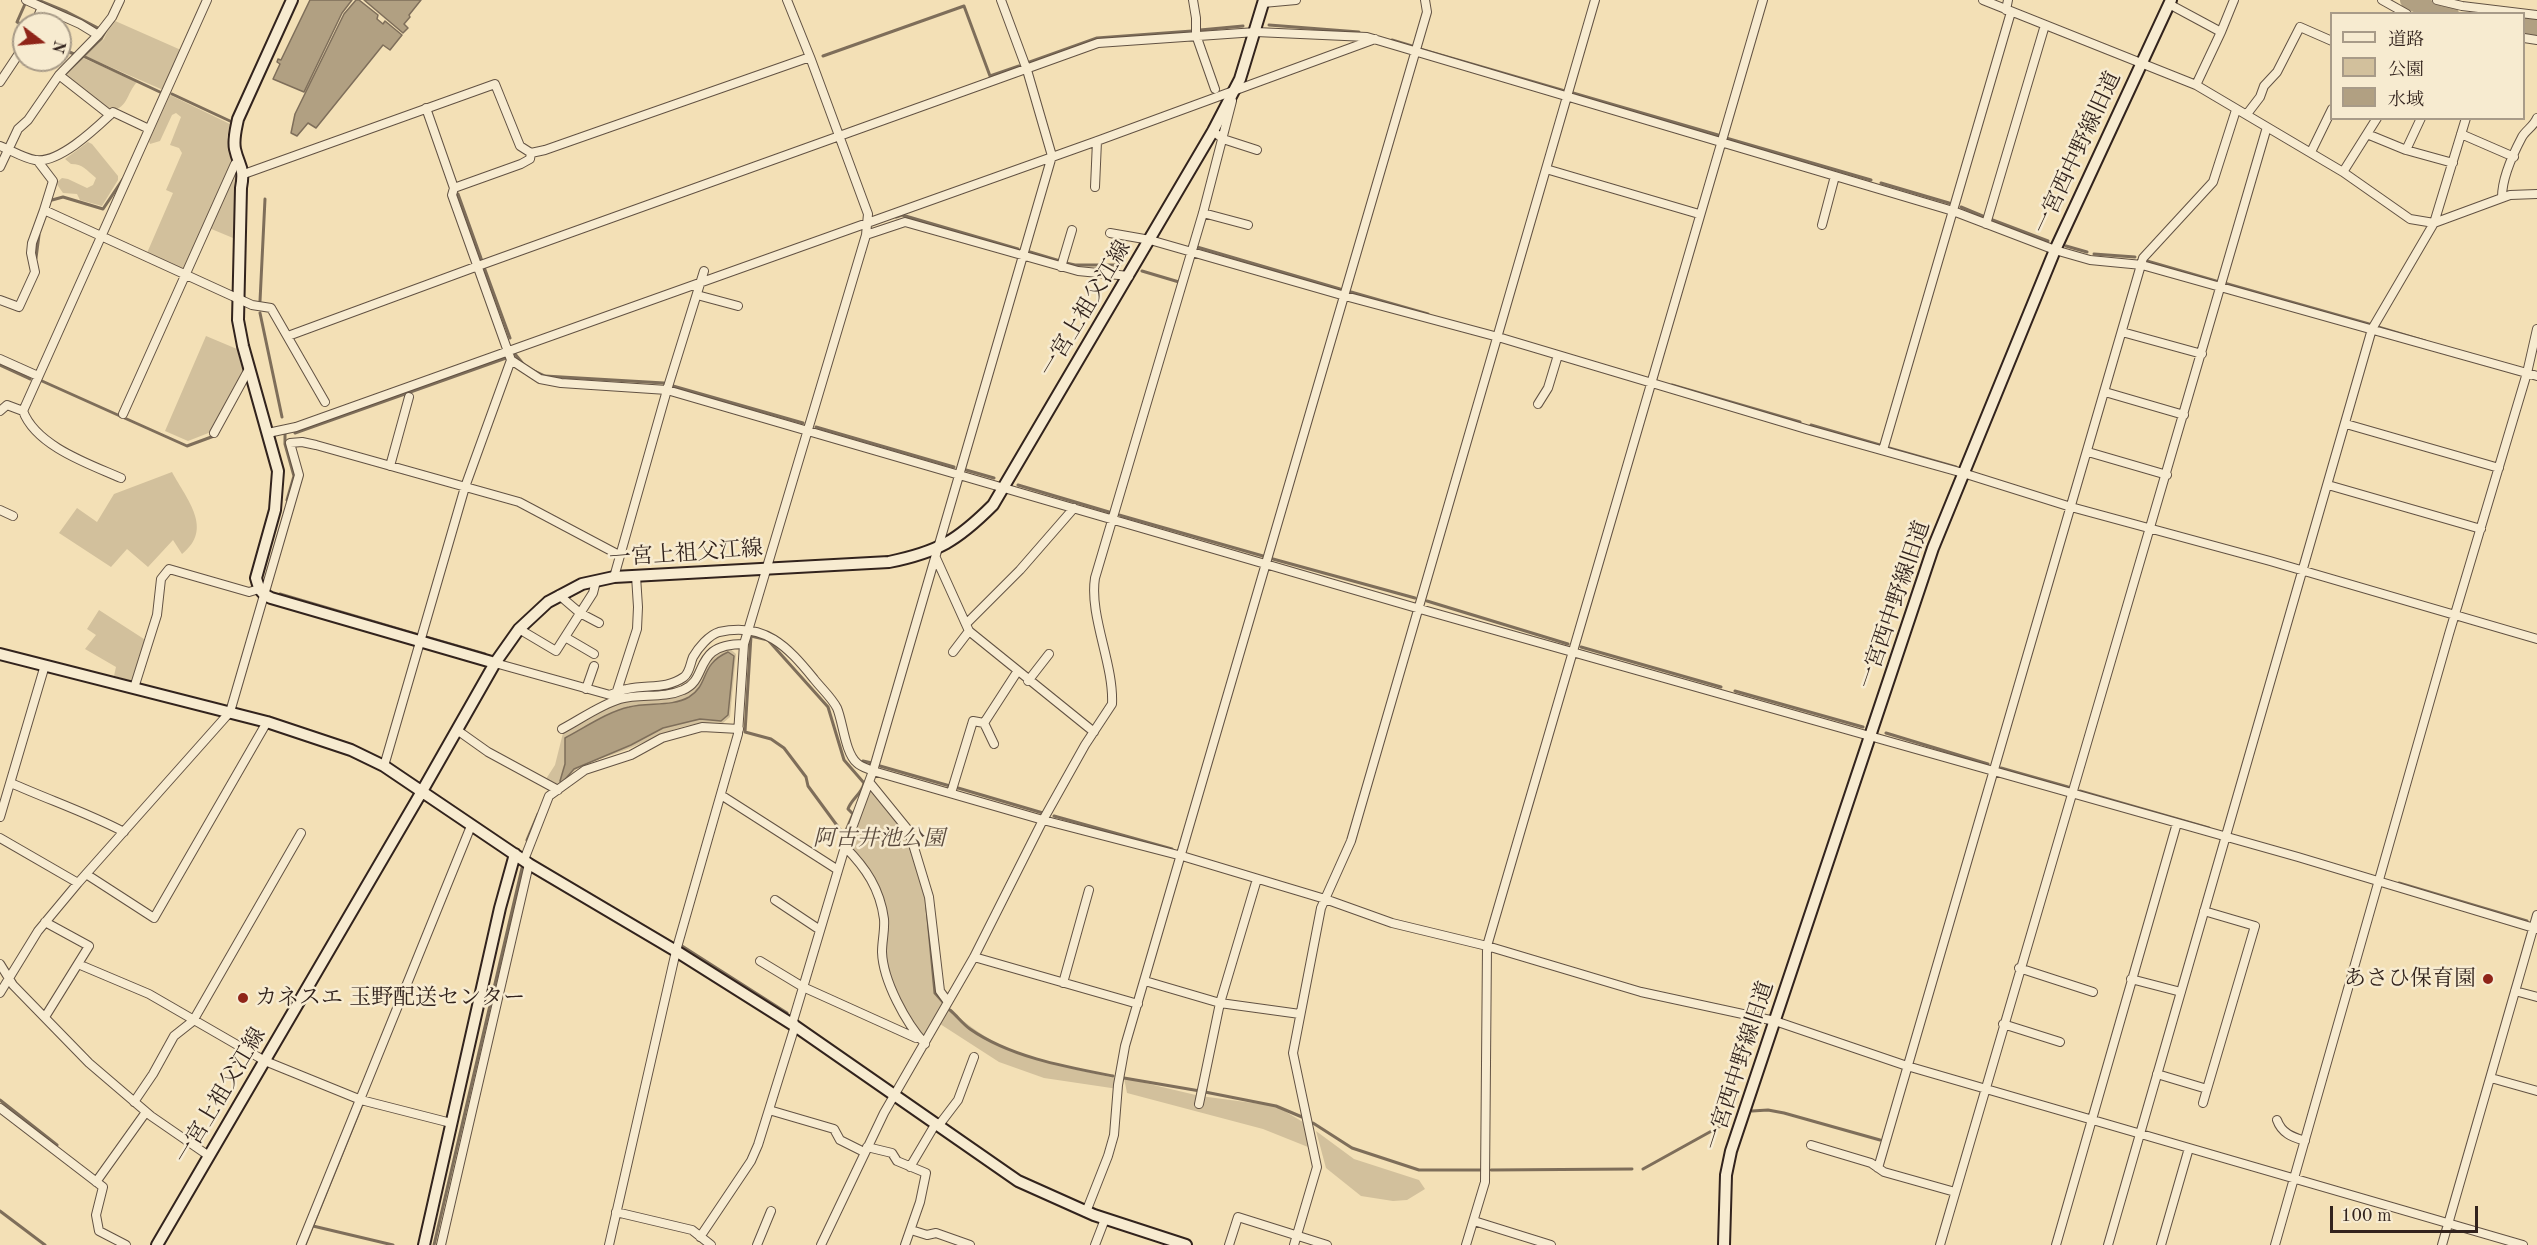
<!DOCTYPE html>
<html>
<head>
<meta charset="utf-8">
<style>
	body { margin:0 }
	#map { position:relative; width:2537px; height:1245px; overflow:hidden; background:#f3e0b6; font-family:"Old Standard TT","Noto Serif JP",serif }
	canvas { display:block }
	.legend { position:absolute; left:2330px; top:12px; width:195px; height:108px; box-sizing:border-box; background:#f7ebd0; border:2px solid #a89b88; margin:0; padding:8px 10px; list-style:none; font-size:18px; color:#32231d }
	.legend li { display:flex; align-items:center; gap:12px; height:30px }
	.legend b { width:30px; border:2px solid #a89b88 }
	.north { position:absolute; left:12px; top:12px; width:60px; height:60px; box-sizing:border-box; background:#f7ebd0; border:2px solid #a89b88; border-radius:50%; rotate:106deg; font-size:16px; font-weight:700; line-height:24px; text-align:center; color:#32231d }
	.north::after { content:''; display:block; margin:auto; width:21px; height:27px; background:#8f2418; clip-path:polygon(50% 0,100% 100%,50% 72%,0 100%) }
	.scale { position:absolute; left:2330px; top:1206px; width:148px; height:27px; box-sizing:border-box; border:3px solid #32231d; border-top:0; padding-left:8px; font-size:18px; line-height:21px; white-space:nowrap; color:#32231d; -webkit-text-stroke:4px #f7ebd0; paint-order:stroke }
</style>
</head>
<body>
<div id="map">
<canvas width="2537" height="1245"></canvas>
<ul class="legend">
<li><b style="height:8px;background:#f7ebd0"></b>道路</li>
<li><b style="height:16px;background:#d2c09c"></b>公園</li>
<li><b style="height:16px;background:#b1a082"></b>水域</li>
</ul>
<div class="north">N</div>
<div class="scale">100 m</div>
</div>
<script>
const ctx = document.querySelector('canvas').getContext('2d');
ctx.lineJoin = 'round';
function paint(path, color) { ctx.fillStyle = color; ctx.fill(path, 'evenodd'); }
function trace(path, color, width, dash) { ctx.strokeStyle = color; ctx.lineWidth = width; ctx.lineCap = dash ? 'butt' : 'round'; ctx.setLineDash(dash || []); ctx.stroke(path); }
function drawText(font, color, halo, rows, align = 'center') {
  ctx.font = font + ' "Old Standard TT","Noto Serif JP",serif'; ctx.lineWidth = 5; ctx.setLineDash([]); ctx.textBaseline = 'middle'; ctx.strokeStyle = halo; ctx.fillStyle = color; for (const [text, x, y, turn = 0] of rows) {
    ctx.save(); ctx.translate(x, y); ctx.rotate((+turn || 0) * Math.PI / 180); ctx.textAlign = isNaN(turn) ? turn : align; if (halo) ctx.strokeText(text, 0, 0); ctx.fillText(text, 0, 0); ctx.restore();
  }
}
const green = new Path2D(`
	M113,20L181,50L163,90L85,56L104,39L107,32L104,30Z
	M83,58L137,82C126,94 128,110 108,111L65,76Z
	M170,95L230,124L227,138L234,161L187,266L182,269L147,253L173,193L166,190L182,153L179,148L170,145L181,117L176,113L172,115L160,141L150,144L149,141Z
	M88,142L92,144L118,176V180L102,206L80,200L77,194L63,193L56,183L62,178L68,179L87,188L93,185L96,178C86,170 83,164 71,164L65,159Z
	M235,168L237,174L233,238L209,228Z
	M206,336L237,349L243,372L211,432L188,441L165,431Z
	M172,472C187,500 214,529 182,554L173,540L148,567L127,549L111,567L59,533L77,508L97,522L114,494Z
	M99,610L147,641L132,681L114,676L116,667L85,649L96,635L87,629Z
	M728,647L736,654L730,717L723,723C682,720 661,736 625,750C610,756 591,761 577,769C570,773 568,781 561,786L546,779L555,765L563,733C577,726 611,703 625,701C644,698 665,703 684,693C702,683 701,656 728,647Z
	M870,783L903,822L929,897L946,1007C958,1016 970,1027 983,1035C1020,1060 1076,1069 1119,1079L1118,1089L1044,1078L999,1062L937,1022L925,1044L911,1029L884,961L880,899L845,847Z
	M1124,1078L1200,1096L1276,1106L1308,1125L1313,1149L1263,1129L1127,1093Z
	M1316,1131L1354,1159L1419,1180L1425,1189L1407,1200L1393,1201L1361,1196L1326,1168Z`);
const water = new Path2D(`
	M310,0H352L342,13L304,92L273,79L280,64L277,62L278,59L281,60Z
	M356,0H359L378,15L377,19L383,24L385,21L402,35L390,50L383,45L316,128L308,123L297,136L291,133L295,114L344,14Z
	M364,0H421L409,15L410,17L404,24L408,28L403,33Z
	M728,652L734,656L728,715L721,721L700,719L663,728L631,745L574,769L561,784L560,781L565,764V738C584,728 609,711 629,707C648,702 672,707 689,697C710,684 699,665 728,652Z`);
const stream = new Path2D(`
	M38,0L67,12L98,28
	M1269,25L1359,32
	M24,26L17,22L25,4
	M1200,30L1243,26
	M1392,40L1412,46
	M60,48L74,54
	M1420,49L1565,91
	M83,56L162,93
	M823,56L964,6L990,76L1019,66
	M1027,63L1097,38L1192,31
	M65,74L101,39L105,32
	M1573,93L1718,135
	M172,94L230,121
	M1726,138L1871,180
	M1881,183L1949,203
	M458,194L482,261
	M52,200L63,197L103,209L123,179
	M1961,207L1985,217
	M896,217L902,215L1018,249
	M1990,219L2048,241
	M2066,246L2087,252
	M1197,247L1340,289
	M1030,252L1060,261
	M2094,254L2135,257
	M36,258L39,235
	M2147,261L2216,281
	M1066,263L1075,265H1120
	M484,267L510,338
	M1142,271L1179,282
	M2224,283L2369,324
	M1351,292L1428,314
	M260,301L265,199
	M260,313L282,417
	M2378,327L2425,341
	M515,354L524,365
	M0,365L30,379
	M532,370L545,376L664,383
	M42,381L187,446L214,436
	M1672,385L1800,422
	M673,386L803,423
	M1811,425L1880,445
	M816,427L954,467
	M285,430V444L294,476L287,500
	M295,433L506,358
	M1889,448L1956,467
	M966,470L994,478
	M1018,485L1109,512
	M1119,515L1263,556
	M1273,559L1415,598
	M280,594L419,635
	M1427,601L1568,644
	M751,636L768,640L828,707L844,760L864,783C862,794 852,798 848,809L853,814L844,835L808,786L806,777L784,748L771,739L745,732Z
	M426,637L485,654
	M1581,647L1721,687
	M1735,691L1863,727
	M1886,733L1988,764
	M863,761L872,763
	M880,766L950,786
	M2001,768L2068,787
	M958,788L1043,813
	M2080,791L2209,828
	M1054,816L1172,849
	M905,830L912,852
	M527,840L538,814
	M2399,883L2527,921
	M927,908L935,993L943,1002
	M682,946L787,1013
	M950,1010C957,1016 963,1024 970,1029C1010,1057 1066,1067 1113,1076
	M1124,1078L1200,1091
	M1205,1092L1276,1106L1302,1117
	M0,1100L57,1145
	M1752,1111L1768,1110L1784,1113L1880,1140
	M1313,1123L1352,1148L1419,1170H1482
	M1643,1169L1726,1123
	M1491,1170L1632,1169
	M0,1211L45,1245
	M313,1226L393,1245
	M305,1245L361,1107
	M434,1245L522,868`);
const river = new Path2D(`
	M2409,0L2431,10L2450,14
	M2524,26L2537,28`);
const street = new Path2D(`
	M1193,0L1196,18V35L1215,89
	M1983,0L2196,85L2343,172L2410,219L2434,223L2510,195L2537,194
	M2382,0L2407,14
	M2437,0L2462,6L2537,15
	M1263,3L1296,0
	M2169,4L2221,32L2196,85
	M2006,10L2008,0
	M35,24L42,7
	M2221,32L2234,0
	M98,35L112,17L120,0
	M2524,38L2537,40
	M59,75L110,115L113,112L149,129
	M0,82L24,46
	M426,108L454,188L452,195L511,360L540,379L561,383L667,390L1420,609L2298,857L2537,929
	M2247,114L2260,97L2264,86L2277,72L2300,27L2332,41
	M1213,131L1223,139L1257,150
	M2367,134L2406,150L2453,163
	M2461,134L2514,157
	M0,146C11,150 23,158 35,160C58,164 94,130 110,115
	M2406,150L2421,118
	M2311,152L2332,109
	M37,160L53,181L44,210L252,305L271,308L325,402
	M0,167L18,129L28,120L59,75L98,35L80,24L26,0
	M1546,169L1699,214
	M2343,172L2377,118
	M244,174L495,84L520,146L531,153L545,150L810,57L787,0
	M1095,187L1097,141
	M454,188L521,164L530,159L531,153
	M2502,197C2502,179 2513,154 2522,137C2526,130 2534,126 2537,118
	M1203,213L1248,225
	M1986,224L2045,25
	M1822,225L1835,176
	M1110,233L1150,240L1345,296L1498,337L1806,429L1963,473L2071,507L2270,561L2537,639
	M866,235L905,222L1078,271L1129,276
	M1061,267L1072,230
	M697,295L738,306
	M0,300L19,307L35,272L31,253L32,243L44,210
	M2122,332L2202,354
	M288,336L478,266L1098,43L1256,32L1367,37L1953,211L2055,250L2090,260L2142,265L2537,376
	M0,359L38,376
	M2105,392L2184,415
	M1538,404L1548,388L1558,355
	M0,411L7,405L23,411
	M123,414L235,164L240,163
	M2346,424L2499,468
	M214,433L249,369
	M268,433L296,427L1097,141L1375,39
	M1883,450L2011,12
	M2088,452L2167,475
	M390,466L409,397
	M121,478C89,464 36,446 23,411L207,0
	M2328,485L2481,529
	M0,510L13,516
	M936,558L969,631L1094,732
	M614,577L667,390L704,271
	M559,595L580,613L599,623
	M966,624L1020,570L1074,508
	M519,629L556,651L593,593L596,581
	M565,637L594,654
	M953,652L969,631
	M495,663L610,695C615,693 621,690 627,689C648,684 665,690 684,677C690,672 690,664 693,657C698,648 709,635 719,632C765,622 787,646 814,679C821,688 832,698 837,708C843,722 845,753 857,763C861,767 869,769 873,771L1043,820L1182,856L1325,899L1392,923L1487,946L1641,992L1775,1021L1907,1066L2523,1245
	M1028,681L1049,654
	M134,688L157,615L161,579L169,569L249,592L259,589
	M586,689L594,666
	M616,694L637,629L638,607L636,576
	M984,723L994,744
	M562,729C581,719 600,705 620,699C640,693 663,699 683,690C710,679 691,644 744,644
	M457,730L488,752L558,790
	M384,766L465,487L511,360
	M11,783C49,800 88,813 124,832
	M870,783L909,831L929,897L940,991L948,1002
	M951,793L973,721L984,723L1017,672
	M721,795L838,870
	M0,817L45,665
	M0,838L78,883L230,712L299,475L290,443L302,442L316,445L519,502L619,555
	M845,847C866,868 880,889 884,919C885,930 882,941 882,952C883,981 906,1023 925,1044
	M524,860L549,796L585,770L631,755L662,738L702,727L739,729
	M86,874L154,918L267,722
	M775,900L820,930
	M45,922L89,946L45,1017
	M974,957L1138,1004
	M760,961L803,987L916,1038
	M0,964L13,985L89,1063L151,1116L209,1156
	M78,964L149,994L265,1061L361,1100L451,1123
	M2019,968L2093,992
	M2131,979L2181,992
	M1145,981L1220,1003L1300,1014
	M1063,983L1089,890
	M2515,991L2537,997
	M0,993L38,931L78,883
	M2003,1024L2060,1042
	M2157,1074L2207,1089L2255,926L2204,911
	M2491,1078L2537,1091
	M134,1102L153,1074L174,1036L193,1021L301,833
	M2203,1103L2207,1089
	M1199,1104L1220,1003L1257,879
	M0,1108L103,1187L96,1215L99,1231L126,1245
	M769,1110L834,1129L840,1140L864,1152
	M2277,1120C2282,1134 2293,1137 2305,1141
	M939,1125L958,1100L974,1057
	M1811,1145L1871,1163L1884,1172L1955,1192
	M867,1147L892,1153L897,1161L926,1173L920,1202L905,1245
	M910,1167L936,1123
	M1878,1168L2143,258L2213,182L2236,110
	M96,1182L146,1112
	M616,1212L692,1230L711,1245
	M1086,1212L1108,1156L1114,1135L1118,1085L1125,1046L1427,12L1425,0
	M1474,1221L1551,1245
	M911,1230L927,1235L936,1233L970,1245
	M700,1237L751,1161L758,1145L795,1026L793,1021L845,847L873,771L1052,156L1027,70L1001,0
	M301,1245L471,826
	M441,1245L529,864
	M609,1245L676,951L738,734L744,644L866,235L868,214L810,57
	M757,1245L771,1211
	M821,1245L884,1113L974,957L1043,820L1085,745L1112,704C1114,664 1089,616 1095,578L1203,213L1232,101
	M1095,1245L1105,1219
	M1229,1245L1238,1217L1327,1245
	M1294,1245L1317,1167L1293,1053L1321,908L1351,841L1595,0
	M1466,1245L1485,1182L1487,946L1763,0
	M1940,1245C2047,872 2161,500 2267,127
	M2056,1245L2177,823
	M2108,1245L2372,329L2434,223L2466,118
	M2161,1245L2189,1148
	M2275,1245L2449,634L2527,373L2537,329
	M2442,1245L2537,915`);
const secondary = new Path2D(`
	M292,0L238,119C236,129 233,139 235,149C239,167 245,167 241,188L238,320L243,346L278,471L275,510L256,578C259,589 261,594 271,598L495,663
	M0,654L267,722L351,750L384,766L529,864L676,951L795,1026L1018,1181L1094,1215L1186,1245
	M157,1245L421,793L495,663L519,629L548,602L582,584L614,577L889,562C938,552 957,541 993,505L1213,131L1240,79L1264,0
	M424,1245L500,908L515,854
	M1724,1245L1726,1175L1731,1151L1933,548L2055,250L2171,0`);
const markers = [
	[2488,979,6,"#8f2418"],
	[243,998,6,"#8f2418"]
];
const streetNames = [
	["一宮西中野線旧道",2078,153,-65],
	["一宮上祖父江線",1086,309,-59],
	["一宮上祖父江線",686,554,-4],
	["一宮西中野線旧道",1895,605,-71],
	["一宮西中野線旧道",1740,1066,-72],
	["一宮上祖父江線",221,1096,-59]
];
const parkNames = [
	["阿古井池公園",879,839]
];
const poiNames = [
	["あさひ保育園",2476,979],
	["カネスエ 玉野配送センター",255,998,"left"]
];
paint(green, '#d2c09c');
paint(water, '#b1a082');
trace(water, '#7e6e5a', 1.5);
trace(stream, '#7e6e5a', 3);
trace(river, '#b1a082', 18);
trace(street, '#625243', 10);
trace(secondary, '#32231d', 14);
trace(street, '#f7ebd0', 8);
trace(secondary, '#f7ebd0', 10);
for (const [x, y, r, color] of markers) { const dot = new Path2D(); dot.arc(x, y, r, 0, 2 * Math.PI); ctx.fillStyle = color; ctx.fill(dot); trace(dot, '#f7ebd0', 2); }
drawText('22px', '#32231d', '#f7ebd0', streetNames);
drawText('italic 22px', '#5a4a3d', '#f7ebd0', parkNames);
drawText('22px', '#32231d', '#f7ebd0', poiNames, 'right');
</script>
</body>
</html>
